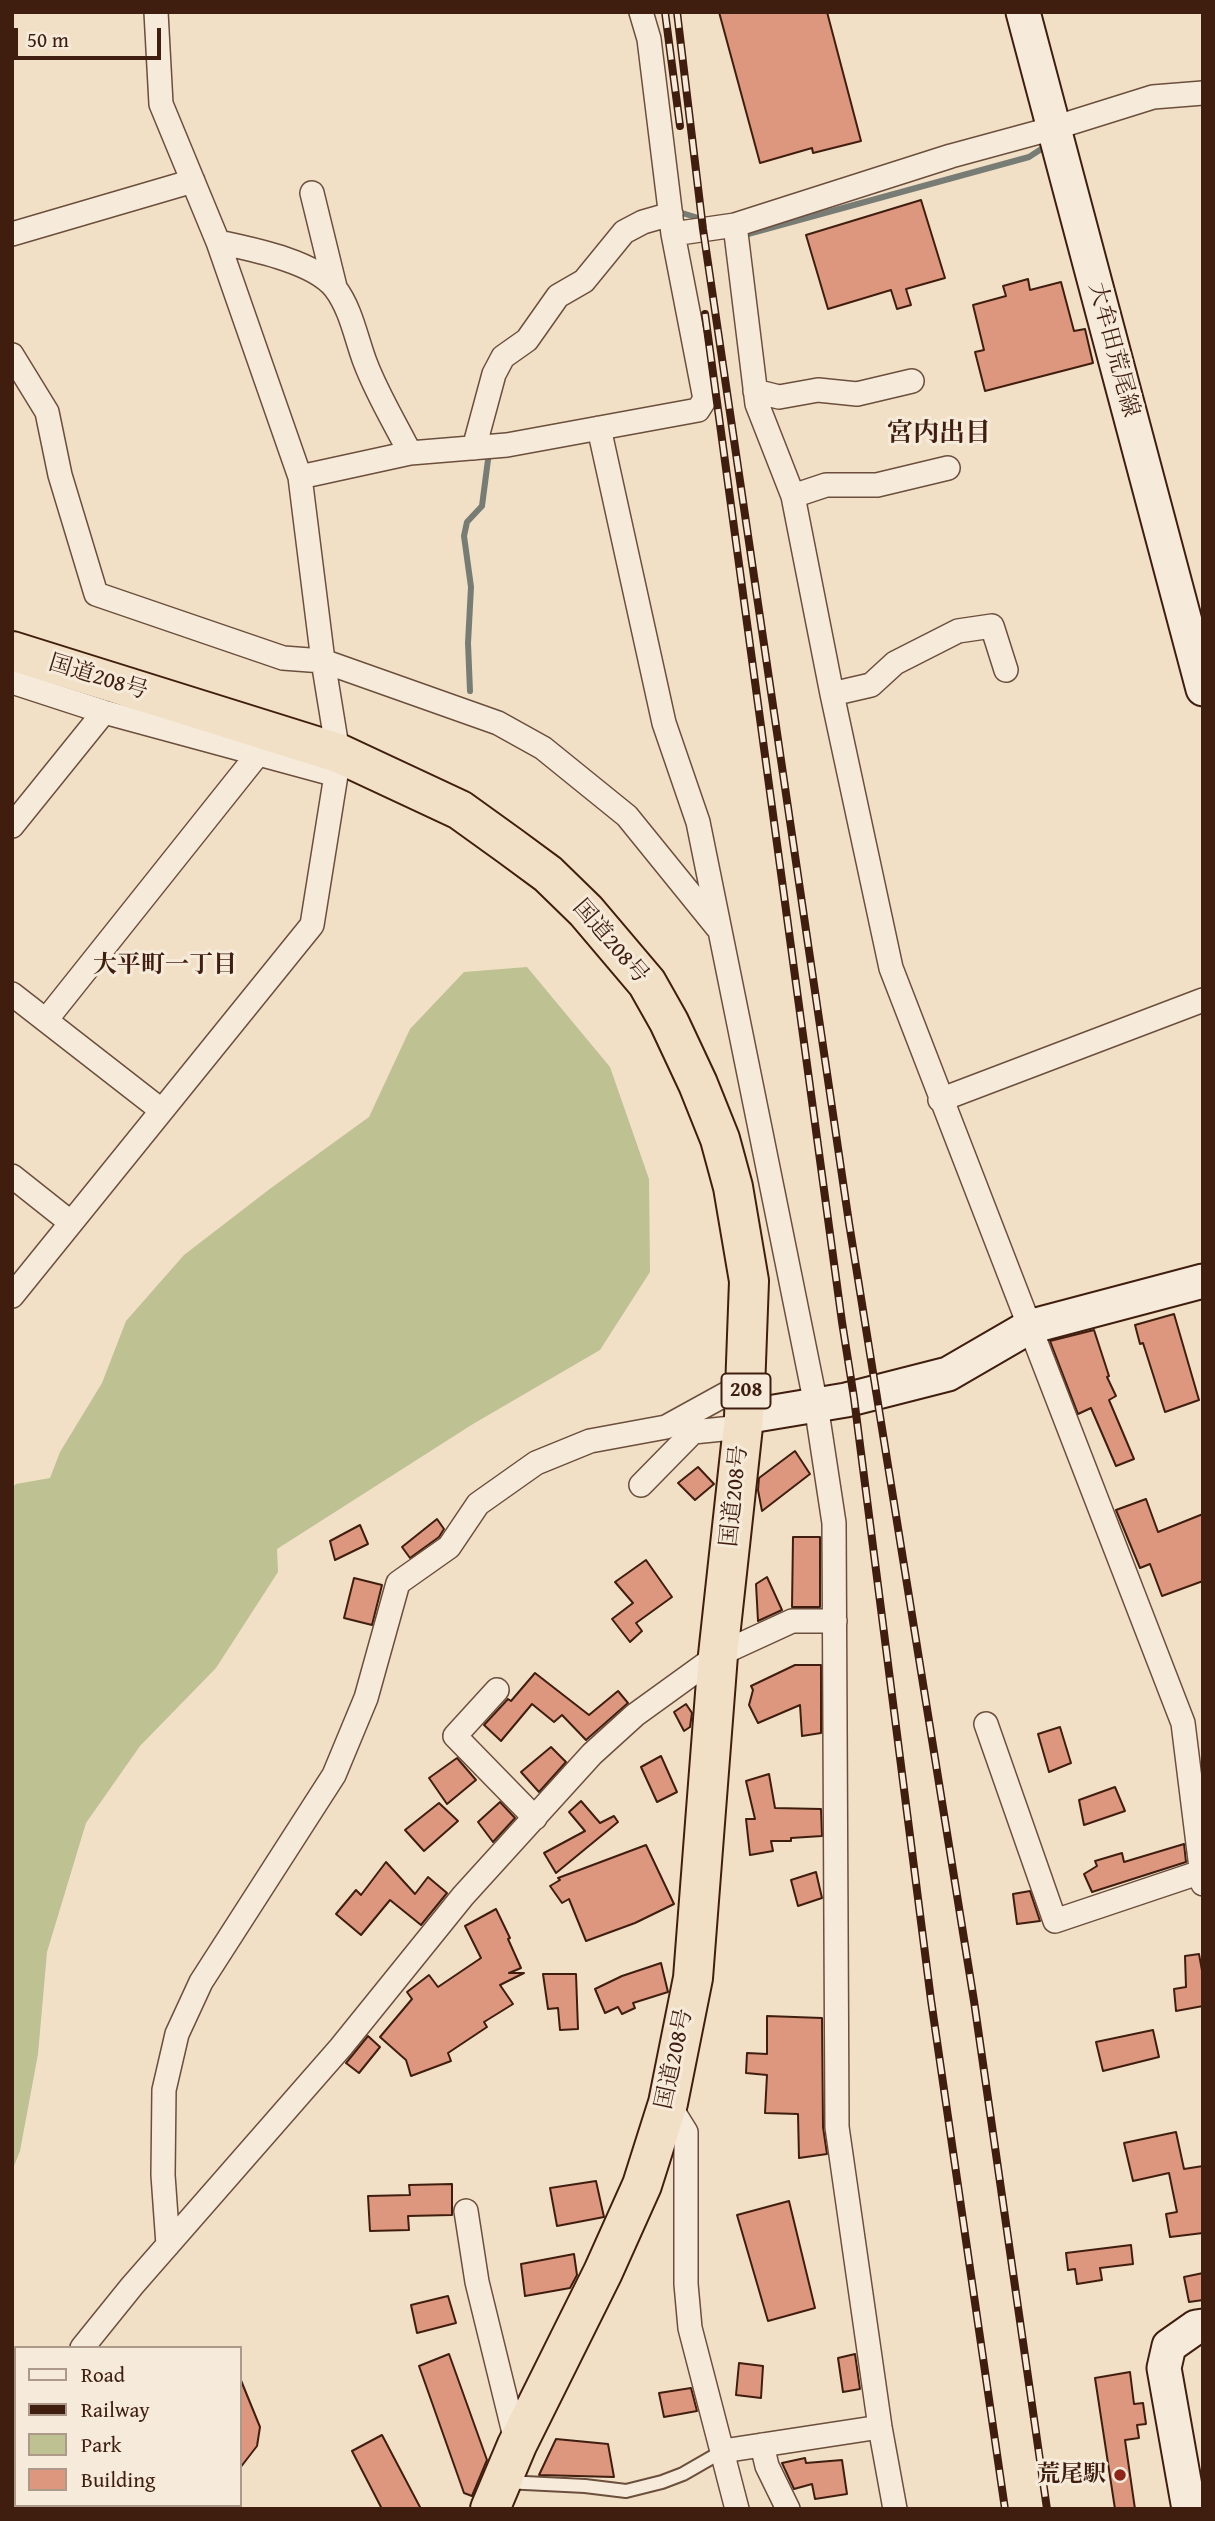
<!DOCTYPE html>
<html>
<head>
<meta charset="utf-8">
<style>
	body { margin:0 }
	#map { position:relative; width:1215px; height:2521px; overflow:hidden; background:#f1e0c6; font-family:"Gentium Book Plus",serif }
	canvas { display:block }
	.frame { position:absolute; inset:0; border:14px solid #401e0f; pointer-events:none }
	.legend { position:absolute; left:14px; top:2346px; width:228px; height:161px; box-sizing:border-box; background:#f6ebda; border:2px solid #ad9989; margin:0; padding:9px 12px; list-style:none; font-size:21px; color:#401e0f }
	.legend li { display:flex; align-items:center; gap:14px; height:35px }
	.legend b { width:35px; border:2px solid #ad9989 }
	.scale { position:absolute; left:14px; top:28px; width:147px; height:32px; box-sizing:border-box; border:4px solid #401e0f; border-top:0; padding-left:9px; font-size:21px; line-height:24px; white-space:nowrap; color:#401e0f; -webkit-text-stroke:5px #f6ebda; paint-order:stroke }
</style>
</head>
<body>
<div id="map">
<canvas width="1215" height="2521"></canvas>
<div class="frame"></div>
<ul class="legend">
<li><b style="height:9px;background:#f6ebda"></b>Road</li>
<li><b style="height:9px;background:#401e0f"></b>Railway</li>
<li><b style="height:19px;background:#bec192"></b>Park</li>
<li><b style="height:19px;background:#dd977e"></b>Building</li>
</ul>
<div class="scale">50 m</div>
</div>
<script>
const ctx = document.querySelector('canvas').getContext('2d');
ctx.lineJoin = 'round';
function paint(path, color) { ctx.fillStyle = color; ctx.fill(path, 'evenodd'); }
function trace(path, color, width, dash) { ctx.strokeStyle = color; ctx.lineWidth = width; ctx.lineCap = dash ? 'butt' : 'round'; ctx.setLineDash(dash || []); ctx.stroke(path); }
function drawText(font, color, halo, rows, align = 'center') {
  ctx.font = font + ' "Gentium Book Plus","Noto Serif JP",serif'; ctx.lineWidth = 6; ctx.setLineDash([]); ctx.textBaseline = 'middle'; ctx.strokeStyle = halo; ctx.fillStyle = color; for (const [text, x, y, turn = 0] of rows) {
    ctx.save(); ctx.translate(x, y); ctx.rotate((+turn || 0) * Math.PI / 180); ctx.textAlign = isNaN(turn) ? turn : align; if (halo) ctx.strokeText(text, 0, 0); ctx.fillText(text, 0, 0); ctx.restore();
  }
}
const green = new Path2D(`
	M527,967L610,1067L649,1179L650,1272L600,1350L473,1424L277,1549L278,1572L216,1668L140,1746L86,1823L47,1952L38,2054L20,2151L12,2171V1488L16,1484L50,1478L60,1452L102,1383L126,1321L184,1255L271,1188L369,1117L410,1029L464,972Z`);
const stream = new Path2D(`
	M676,216L682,213L705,220
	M742,232L748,234L1029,157L1049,144
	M470,691L468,643L471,587L464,536L467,522L482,506L489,452`);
const building = new Path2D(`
	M719,12H827L861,141L813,153L812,148L760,163Z
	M921,200L945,278L906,289L911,305L897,309L891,290L828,309L806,235Z
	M1028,279L1030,290L1061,282L1074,331L1085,329L1093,363L985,391L975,352L984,350L973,305L1006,296L1003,286Z
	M1174,1314L1199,1400L1165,1412L1143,1343L1140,1344L1135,1325Z
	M1094,1330L1109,1376L1107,1377L1116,1396L1109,1400L1134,1459L1116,1466L1091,1408L1078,1414L1050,1341Z
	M795,1451L810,1474L762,1511L758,1490L759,1478Z
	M698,1467L714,1484L695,1500L678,1483Z
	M1146,1499L1158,1532L1203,1514V1581L1162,1596L1150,1564L1140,1568L1116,1510Z
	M437,1519L444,1529L439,1537L410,1558L402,1547Z
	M360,1525L368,1544L335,1560L330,1541Z
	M793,1537H820V1607H792Z
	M646,1560L672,1597L636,1623L642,1631L630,1642L612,1619L633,1603L615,1582Z
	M767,1577L782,1610L758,1621L756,1584Z
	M354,1578L382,1585L372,1625L344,1618Z
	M795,1665H821V1733L802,1736L800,1705L758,1723L749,1705L753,1690L751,1686Z
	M535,1673L589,1715L618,1691L628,1703L586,1740L562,1715L554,1722L532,1704L501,1741L484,1725L508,1699L511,1701Z
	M686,1704L692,1713L690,1727L684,1731L674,1712Z
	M1060,1727L1071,1763L1049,1772L1038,1734Z
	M551,1747L566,1762L539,1792L521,1772Z
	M661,1756L677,1792L657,1802L641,1767Z
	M457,1758L476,1780L447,1804L429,1778Z
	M769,1774L775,1808L821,1809L822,1836L791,1838V1841H771L773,1851L750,1855L746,1819H755L746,1781Z
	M1115,1787L1125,1811L1084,1825L1079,1800Z
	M581,1801L600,1823L614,1816L618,1822L556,1873L544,1853L585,1831L569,1812Z
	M500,1802L515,1818L493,1842L478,1822Z
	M439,1803L458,1821L424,1851L405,1830Z
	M1184,1844L1186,1862L1092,1892L1084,1874L1097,1866L1095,1861L1122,1853L1124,1862Z
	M646,1845L674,1904L635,1923L586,1941L569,1899L562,1903L550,1886L560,1880L558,1878Z
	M386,1862L415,1894L428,1877L447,1893L421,1925L390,1900L361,1935L336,1914L356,1890L361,1895Z
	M816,1872L822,1898L798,1906L791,1880Z
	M1030,1891L1040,1921L1017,1924L1013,1894Z
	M496,1909L510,1938L508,1939L521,1968L509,1973H524L500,1985L513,2004L484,2022L487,2027L448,2053L451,2061L411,2076L406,2060L380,2037L412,1999L407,1992L429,1975L438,1987L481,1958L465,1926Z
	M1199,1954L1203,1976V2006L1176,2011L1174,1989L1186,1987L1185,1956Z
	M661,1963L668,1992L633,2003L635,2008L622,2014L618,2007L605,2013L595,1989L622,1976Z
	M543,1974H576L578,2029L560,2030L558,2008L548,2009Z
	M767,2016L822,2018L823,2127L827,2154L799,2158L798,2114L765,2113L767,2075L746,2073L747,2053L767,2054Z
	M1153,2030L1159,2057L1103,2071L1096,2042Z
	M368,2036L380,2047L359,2073L346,2063Z
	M1176,2132L1184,2169L1203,2166V2233L1170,2237L1166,2214L1177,2212L1169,2173L1133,2181L1124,2143Z
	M596,2181L604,2217L557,2226L550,2188Z
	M452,2184V2215L408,2216L409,2230L370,2231L368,2196L410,2195L409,2185Z
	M789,2201L815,2308L768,2321L737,2215Z
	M1131,2245L1133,2264L1100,2268L1102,2280L1077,2284L1075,2269L1068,2270L1066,2253Z
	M574,2254L577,2275L570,2288L525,2296L521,2264Z
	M1203,2273V2300L1189,2302L1184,2277Z
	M448,2296L456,2323L417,2333L411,2305Z
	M449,2354L487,2460L472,2496L464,2493L419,2366Z
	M855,2354L860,2389L843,2392L838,2358Z
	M739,2363L763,2366L761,2398L736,2395Z
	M1130,2372L1134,2404L1143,2403L1146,2424L1137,2425L1139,2438L1125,2440L1135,2509H1115L1095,2378Z
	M240,2378L260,2427L257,2446L240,2468Z
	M691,2388L697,2411L664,2417L659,2393Z
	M382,2435L421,2509H382L352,2451Z
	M556,2439L608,2444L614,2477L539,2475Z
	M805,2458L806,2463L842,2460L847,2494L815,2499L812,2484L794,2489L782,2463Z`);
const lane = new Path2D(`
	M505,2482L585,2486L626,2491L662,2482L683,2474L723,2451`);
const street = new Path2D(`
	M312,193L335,287
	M735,225L757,404L793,496L832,694L891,968L1183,1723L1203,1884
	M12,234L193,181
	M673,234L735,225L951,156L1054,128L1153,97L1203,93
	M218,242C250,249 314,261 335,288C351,309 356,338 365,362C377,394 395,423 410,453
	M12,355L47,412L60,475L96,594L283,658L323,661L498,723L543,748L627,816L717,927
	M755,391L779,397L818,390L857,394L912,381
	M599,428L664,723L698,822L816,1405L834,1523L837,2127L880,2427L895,2509
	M474,448L494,374L503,357L527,340L558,296L584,281L624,232L643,222L671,214
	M300,477L410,453L507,445L698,410L705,399L673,234L649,39L641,12
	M793,496L826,485H877L948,468
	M12,682L104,712L336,775
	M832,694L871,685L895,663L958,631L992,626L1006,670
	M12,826L104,712
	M12,994L161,1110
	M46,1020L258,754
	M940,1100L1203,1000
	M12,1176L70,1222
	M12,1296L312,925L336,775L338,753L323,661L300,477L218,242L161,104L156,12
	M641,1485L693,1432L742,1427
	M497,1690L455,1736L535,1818
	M986,1724L1055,1921L1201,1872
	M668,2103L686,2132V2284L690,2328L737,2509
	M466,2211L477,2282L517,2445
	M168,2245L163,2175L164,2090L177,2034L201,1982L334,1775L366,1698L398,1583L449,1547L478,1504L536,1463L590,1441L666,1427L746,1383
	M82,2348L132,2286L341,2047L463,1896L592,1754L635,1715L718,1655L792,1621H835
	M12,2429L16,2425
	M762,2445L767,2466L788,2509
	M723,2451L880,2427
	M193,2509L197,2505`);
const secondary = new Path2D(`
	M1023,12L1203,689
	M744,1417L846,1400L948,1374L1029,1327L1203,1281
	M1189,2509L1164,2368L1169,2346L1196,2327L1203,2326`);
const highway = new Path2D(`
	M12,651L338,753L460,810L510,846L548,874L586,911L647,983L669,1022L698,1084L720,1139L733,1187L749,1281L744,1417L718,1655L693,1978L668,2103L642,2185L603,2272L517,2445L490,2509`);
const rail = new Path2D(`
	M665,12L680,126
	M677,12L703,229L849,1223L974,2001L1047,2509
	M705,314L842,1322L854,1398L931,2000L1005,2509`);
const markers = [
	[1120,2475,7,"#8f2418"]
];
const shields = [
	[746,1391,49]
];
const shieldNames = [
	["208",746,1391]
];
const streetNames = [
	["大牟田荒尾線",1113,350,75],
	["国道208号",98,678,17],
	["国道208号",610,942,49],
	["国道208号",735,1496,-84],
	["国道208号",675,2059,-78]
];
const poiNames = [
	["荒尾駅",1106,2475]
];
const neighbourhoodNames = [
	["大平町一丁目",165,966]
];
const quarterNames = [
	["宮内出目",939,434]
];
paint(green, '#bec192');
trace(stream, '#777d74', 6);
paint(building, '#dd977e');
trace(building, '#401e0f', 2);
trace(lane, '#6c4e3d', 16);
trace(street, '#6c4e3d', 26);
trace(secondary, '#401e0f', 37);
trace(highway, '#401e0f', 42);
trace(lane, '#f6ebda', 12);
trace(street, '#f6ebda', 23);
trace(secondary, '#f6ebda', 33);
trace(highway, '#f1e0c6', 38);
trace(rail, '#401e0f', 8);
trace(rail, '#f6ebda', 5, [16]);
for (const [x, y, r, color] of markers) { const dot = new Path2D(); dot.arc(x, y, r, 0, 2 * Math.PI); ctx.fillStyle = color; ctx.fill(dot); trace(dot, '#f6ebda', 2.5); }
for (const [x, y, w] of shields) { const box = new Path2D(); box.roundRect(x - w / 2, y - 17.5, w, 35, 5); ctx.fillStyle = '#f6ebda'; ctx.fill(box); trace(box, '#401e0f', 2); }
drawText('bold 21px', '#401e0f', null, shieldNames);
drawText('23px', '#401e0f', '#f6ebda', streetNames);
drawText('bold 23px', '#401e0f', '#f6ebda', poiNames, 'right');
drawText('bold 24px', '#401e0f', '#f6ebda', neighbourhoodNames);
drawText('bold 26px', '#401e0f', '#f6ebda', quarterNames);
</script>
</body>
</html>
